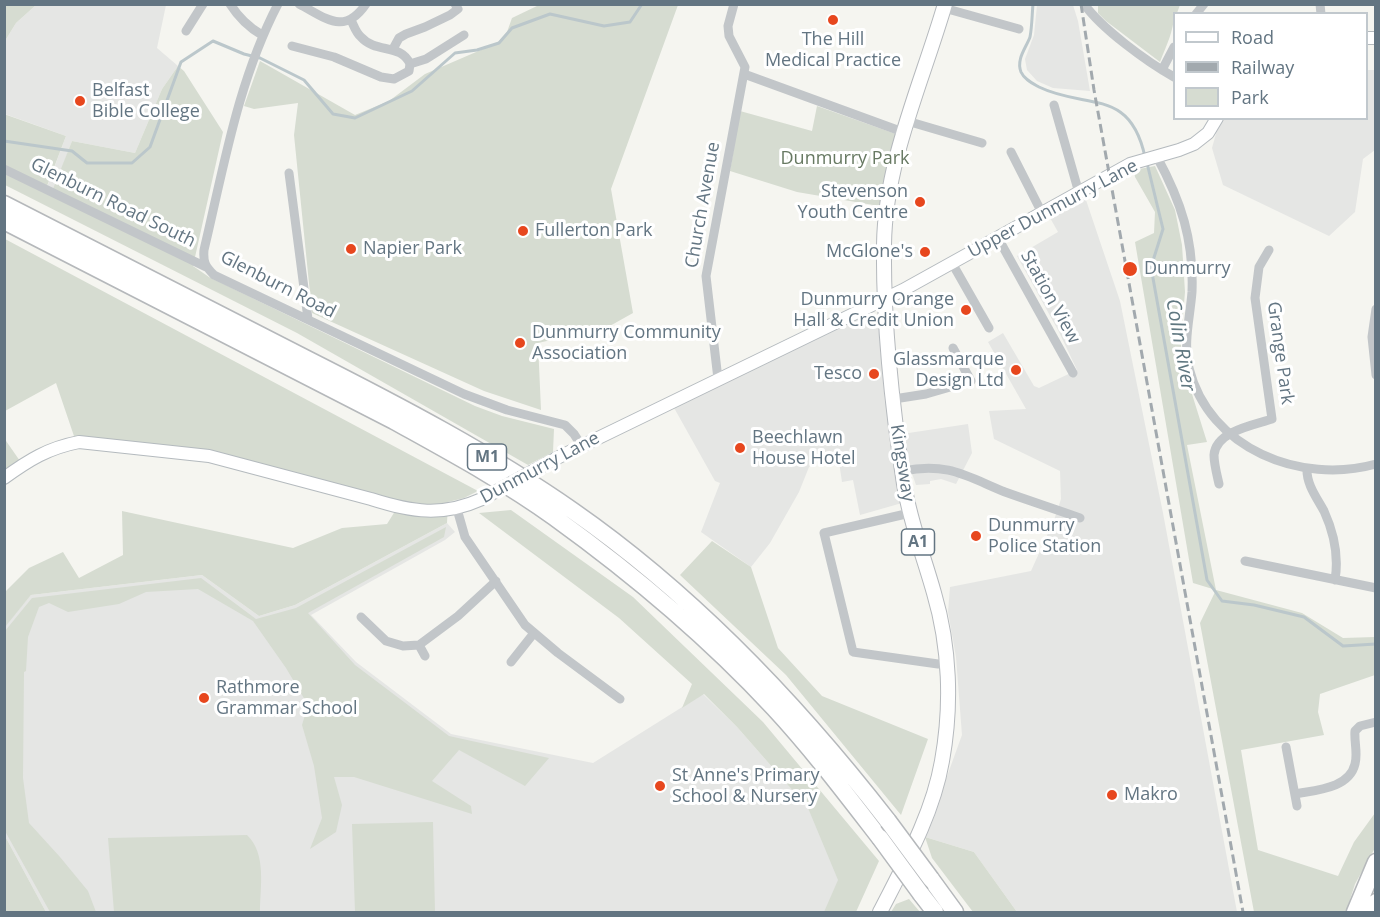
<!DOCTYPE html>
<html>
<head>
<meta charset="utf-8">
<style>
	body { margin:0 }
	#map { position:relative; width:1380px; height:917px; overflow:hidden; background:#f5f5f0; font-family:"Open Sans",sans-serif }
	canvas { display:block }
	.frame { position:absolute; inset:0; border:6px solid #637582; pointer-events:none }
	.legend { position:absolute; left:1173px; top:12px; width:195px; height:108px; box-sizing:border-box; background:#fff; border:2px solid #c1c8cd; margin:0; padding:8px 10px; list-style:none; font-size:18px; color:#637582 }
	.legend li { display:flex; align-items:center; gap:12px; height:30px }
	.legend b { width:30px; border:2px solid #c1c8cd }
</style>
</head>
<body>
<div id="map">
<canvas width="1380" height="917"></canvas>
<div class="frame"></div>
<ul class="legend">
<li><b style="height:8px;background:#fff"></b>Road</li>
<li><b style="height:8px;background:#a2a9ae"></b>Railway</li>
<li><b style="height:16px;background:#d6dcd1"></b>Park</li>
</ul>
</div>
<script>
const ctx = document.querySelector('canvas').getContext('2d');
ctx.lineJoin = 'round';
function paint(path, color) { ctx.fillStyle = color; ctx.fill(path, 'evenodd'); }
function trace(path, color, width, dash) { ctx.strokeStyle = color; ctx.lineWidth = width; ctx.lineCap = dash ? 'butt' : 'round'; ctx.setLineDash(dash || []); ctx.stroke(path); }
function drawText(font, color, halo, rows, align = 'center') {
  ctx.font = font + ' "Open Sans",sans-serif'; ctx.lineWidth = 6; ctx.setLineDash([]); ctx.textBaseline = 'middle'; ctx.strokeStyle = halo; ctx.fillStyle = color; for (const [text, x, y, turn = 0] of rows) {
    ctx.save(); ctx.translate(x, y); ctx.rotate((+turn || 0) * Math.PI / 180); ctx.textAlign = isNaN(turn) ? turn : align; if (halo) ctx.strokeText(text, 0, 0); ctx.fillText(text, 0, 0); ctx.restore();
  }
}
const built = new Path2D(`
	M36,5H166L157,48L178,66L162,89L135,153L72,141L54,190L47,187L66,136L5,114V41L16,23Z
	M1037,5H1073L1078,21L1090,91L1053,88L1037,81L1027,70L1025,59L1034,35Z
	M1367,70H1375V150L1363,159L1355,212L1329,236L1223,185L1212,148L1217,130L1223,119L1366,118Z
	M1085,197L1120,301L1163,513L1237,912H1017L974,852L925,837L962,735L956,657L948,612L950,587L1031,571L1054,520L1061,499L1060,471L994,439L989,411L1026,409L988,342L1003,333L1034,386L1039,388L1077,370L1059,332L1017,256L1058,232L1049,216Z
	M864,314L878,321L885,403L888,404L902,503L860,515L853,480L842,482L839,462L817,460L809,467L799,492L770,543L751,567L701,532L720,483L715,481L673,406Z
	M968,424L972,453L956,484L941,479L930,481V484L916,485L908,462L902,434Z
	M447,523L455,532L445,540L311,615L356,662L451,734L593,763L703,694L737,727L808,808L863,879L847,912H46L5,836L4,627L31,595L202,575L259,616L295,605Z`);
const green = new Path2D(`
	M5,4L36,5L16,23L5,41Z
	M539,5H678L611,189L633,313L608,327L538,343L541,410L484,391L312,313L294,135L298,103L254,109L244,106L260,61L355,115L389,101L425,74L497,43L507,32L512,18Z
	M1098,5H1180L1177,13L1174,14C1174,31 1166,46 1160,62L1106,21L1098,13Z
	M178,66L184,71L223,132L193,266L209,277L475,406L502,416L554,429L553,452L528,465L297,333L5,185L4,114L66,136L47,186L53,189L72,141L135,153L162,89Z
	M817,106L896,134L879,206L797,192L730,171L740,111L812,131Z
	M1155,166L1175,210L1182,245L1185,292L1181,338V359L1207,442L1187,445L1216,590L1302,613L1343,638L1375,637V675L1320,694L1318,712L1324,735L1241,750L1258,850L1338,876L1354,842L1375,813V848L1355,884L1346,912H1254L1200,623L1216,590L1193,583L1135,242L1154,233L1155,212L1135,177L1134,170Z
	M5,239L478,491L464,498L448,502L447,523L295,605L259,616L202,575L31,595L5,627V592L29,568L63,552L79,578L123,555L122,511L293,548L342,528L387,524L397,508L209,456L76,442L56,383L5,411Z
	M4,438L20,461L4,474Z
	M511,510L633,597L763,722L879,861L856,912H824L838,880L808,808L737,727L704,694L682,708L692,684L619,618L479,513Z
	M446,527L444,537L308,613L355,665L449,736L549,758L525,786L459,750L432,781L471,806L472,814L354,777H334L342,805L336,832L310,849L322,818L314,766L302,725L308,705L286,668L253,621L198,589L146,592L119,604L68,612L49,603L39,607L28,637L26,671L24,672L23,778L29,823L60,857L88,891L96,912H50L5,831V631L32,598L201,578L256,619L296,608Z
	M712,541L751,567L778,648L822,696L928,739L901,815L786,675L680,575Z
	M433,822L435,912H355L352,824Z
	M247,835C267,854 260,887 260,912H114L108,838Z
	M4,836H5L46,912H5Z
	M925,837L974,852L1017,912H973L932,858Z
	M909,899L920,912H891L896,904Z`);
const stream = new Path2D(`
	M1033,4C1032,15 1032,27 1030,37C1026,48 1016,59 1021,72C1024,79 1032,83 1039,87C1086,110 1130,87 1145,157
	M4,141L72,151L87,163H132L150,147L181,62L213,41L244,54L260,58L304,80L333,114L355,118L412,91L455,53L477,50L499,43L512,28L550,14L604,26L630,22L642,4
	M1147,163L1163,229L1151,267L1207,580L1222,601L1254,605L1304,617L1343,646L1376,644`);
const street = new Path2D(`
	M230,4C239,18 248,27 262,35
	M278,4C238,81 224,166 204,250C203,262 205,266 214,275L464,394L507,410L565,425L574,434L581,445
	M299,4C326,18 344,36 366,4
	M1084,4C1102,29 1147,62 1174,77
	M1320,4L1321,14
	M944,8L1019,29
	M1196,14L1204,4
	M351,20C354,26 356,33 361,37C376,54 401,43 410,64
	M186,31L203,4
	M292,46L334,57L381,77L394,79L409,71L410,64L426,59L464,35
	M393,49L399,38L406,34L425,27L450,15L458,9L455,4
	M1162,70L1174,47
	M744,74L903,132
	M1054,105L1079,193
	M907,121L982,143
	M1011,152L1042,213
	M1157,157C1181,201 1194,240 1192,292C1190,318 1183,342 1189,368C1209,449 1301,485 1376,464
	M4,169L206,267
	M289,173L308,319
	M998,238L1073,373
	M952,263L989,328
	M1376,309L1372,337L1376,375
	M718,379L706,276L745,67L729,36L728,26L734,4
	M894,399L926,394L971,381L953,348
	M1307,468C1306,484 1317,498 1324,511C1334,533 1339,556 1335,580
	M903,471C947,462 966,476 1005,492C1030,501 1055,509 1080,518
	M1219,484C1217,475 1214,464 1214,455C1216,431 1254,425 1272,419L1255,298L1259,267L1269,250
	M457,509L465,537L525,625L558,653L620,699
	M910,513L824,533L853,652L938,664H947
	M1245,561L1376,588
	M361,617L386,641L403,646L419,645L458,616L496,581
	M419,645L425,656
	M511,662L534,633
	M1286,747L1297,806
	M1295,794C1315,790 1349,789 1355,764C1358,753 1354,742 1355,731L1360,726L1376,722`);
const secondary = new Path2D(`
	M1366,38H1376
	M557,458L903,290L1130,164L1179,150L1194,144L1208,133L1217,118
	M4,478C29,460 48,448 79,442L209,456L371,499C412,512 442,517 482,499`);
const primary = new Path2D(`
	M880,912C904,865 933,814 942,761C952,706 950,647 934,593C924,557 910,522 904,484C892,406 883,325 884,245C885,162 922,83 945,4`);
const highway = new Path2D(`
	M4,204C105,256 206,307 307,359C398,405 490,453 573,511C695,596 798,705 888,821
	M4,221L394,421C448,451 504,481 554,517C633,574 708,637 774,708C812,749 846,794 880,838
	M931,879L955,912
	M921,894L935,912
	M1355,912L1376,862
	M1372,912L1376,902`);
const rail = new Path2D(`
	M1081,4L1094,90L1243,912`);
const secondaryBridge = new Path2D(`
	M482,499L557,458`);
const highwayBridge = new Path2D(`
	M888,821L931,879
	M880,838L921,894`);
const markers = [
	[833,20,6,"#e7471e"],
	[80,101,6,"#e7471e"],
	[920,202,6,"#e7471e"],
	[523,231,6,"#e7471e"],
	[351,249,6,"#e7471e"],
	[925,252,6,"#e7471e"],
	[1130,269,8,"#e7471e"],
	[966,310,6,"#e7471e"],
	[520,343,6,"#e7471e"],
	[1016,370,6,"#e7471e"],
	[874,374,6,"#e7471e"],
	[740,448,6,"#e7471e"],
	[976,536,6,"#e7471e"],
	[204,698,6,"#e7471e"],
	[660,786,6,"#e7471e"],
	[1112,795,6,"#e7471e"]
];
const shields = [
	[487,457,39],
	[918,542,33]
];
const shieldNames = [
	["M1",487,457],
	["A1",918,542]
];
const poiNames = [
	["The Hill",833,40,"center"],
	["Medical Practice",833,61,"center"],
	["Belfast",92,91],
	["Bible College",92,112],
	["Stevenson",908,192,"right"],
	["Youth Centre",908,213,"right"],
	["Fullerton Park",535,231],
	["Napier Park",363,249],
	["McGlone's",913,252,"right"],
	["Dunmurry",1144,269],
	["Dunmurry Orange",954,300,"right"],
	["Hall & Credit Union",954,321,"right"],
	["Dunmurry Community",532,333],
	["Association",532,354],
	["Glassmarque",1004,360,"right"],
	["Design Ltd",1004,381,"right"],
	["Tesco",862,374,"right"],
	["Beechlawn",752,438],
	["House Hotel",752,459],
	["Dunmurry",988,526],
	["Police Station",988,547],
	["Rathmore",216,688],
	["Grammar School",216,709],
	["St Anne's Primary",672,776],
	["School & Nursery",672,797],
	["Makro",1124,795]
];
const parkNames = [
	["Dunmurry Park",845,159]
];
const streetNames = [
	["Glenburn Road South",113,203,26],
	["Church Avenue",703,205,-80],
	["Upper Dunmurry Lane",1053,209,-28],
	["Glenburn Road",278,285,27],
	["Station View",1050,297,61],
	["Grange Park",1280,353,82],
	["Kingsway",902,463,81],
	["Dunmurry Lane",540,468,-28]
];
const waterNames = [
	["Colin River",1180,345,80]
];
paint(built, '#e5e6e4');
paint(green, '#d6dcd1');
trace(stream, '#bbc7cb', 3);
trace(secondary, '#b4babe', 14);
trace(primary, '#b5b9bd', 16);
trace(highway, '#b5b8bb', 19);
trace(street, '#c2c6c9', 9);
trace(secondary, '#fff', 12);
trace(primary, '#fff', 14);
trace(highway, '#fff', 16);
trace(rail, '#a2a9ae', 3, [9, 4.5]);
trace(secondaryBridge, '#b4babe', 14, []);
trace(highwayBridge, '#b5b8bb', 19, []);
trace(secondaryBridge, '#fff', 12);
trace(highwayBridge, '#fff', 16);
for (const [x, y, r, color] of markers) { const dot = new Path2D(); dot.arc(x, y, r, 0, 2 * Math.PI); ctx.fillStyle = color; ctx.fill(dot); trace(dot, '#fff', 2); }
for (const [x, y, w] of shields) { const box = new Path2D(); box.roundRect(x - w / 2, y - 13, w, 26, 4.5); ctx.fillStyle = '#fff'; ctx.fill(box); trace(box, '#637582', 1.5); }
drawText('bold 16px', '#637582', null, shieldNames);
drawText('18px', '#637582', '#fff', poiNames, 'left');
drawText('18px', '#677962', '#fff', parkNames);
drawText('18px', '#637582', '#fff', streetNames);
drawText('italic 20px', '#5f7780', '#fff', waterNames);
</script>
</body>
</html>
